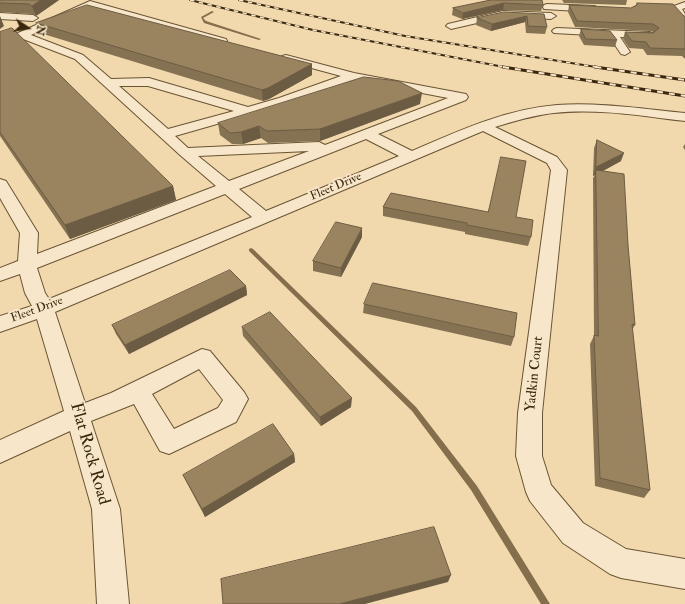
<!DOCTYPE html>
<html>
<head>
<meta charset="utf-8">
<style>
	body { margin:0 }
	#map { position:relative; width:685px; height:604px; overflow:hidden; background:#f2d8ad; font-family:"IM FELL Double Pica",serif }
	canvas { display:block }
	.north { position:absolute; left:8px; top:8px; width:40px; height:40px; -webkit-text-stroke:3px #f7e6ca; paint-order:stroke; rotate:102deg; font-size:11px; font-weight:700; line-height:16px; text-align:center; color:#3b280c }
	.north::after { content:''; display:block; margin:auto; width:14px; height:18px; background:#3b280c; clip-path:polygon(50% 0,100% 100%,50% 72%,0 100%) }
</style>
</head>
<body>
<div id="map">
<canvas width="685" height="604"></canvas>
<div class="north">N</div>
</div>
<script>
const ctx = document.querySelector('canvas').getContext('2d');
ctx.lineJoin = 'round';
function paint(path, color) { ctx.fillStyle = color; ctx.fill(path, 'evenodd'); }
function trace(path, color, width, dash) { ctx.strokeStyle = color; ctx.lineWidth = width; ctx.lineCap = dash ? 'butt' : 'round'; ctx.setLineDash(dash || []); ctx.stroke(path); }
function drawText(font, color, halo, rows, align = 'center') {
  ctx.font = font + ' "IM FELL Double Pica",serif'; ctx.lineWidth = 4; ctx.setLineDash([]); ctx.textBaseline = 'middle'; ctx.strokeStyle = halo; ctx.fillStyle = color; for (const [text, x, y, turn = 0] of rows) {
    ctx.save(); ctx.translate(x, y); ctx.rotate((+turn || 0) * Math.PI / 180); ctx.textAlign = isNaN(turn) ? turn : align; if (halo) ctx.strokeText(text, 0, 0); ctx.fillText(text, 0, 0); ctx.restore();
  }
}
const stream = new Path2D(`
	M212,11L214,12L203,18L206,21L261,39L259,40L204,23L201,17Z
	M251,248L253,249L416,407L477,486L550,604H541L471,490L412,411L249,251V249Z`);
const minor = new Path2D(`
	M90,1L226,39L227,41L226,43H218L91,7L31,35L83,55L111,79L149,78L248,107L279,98L341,76L282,60L281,58L282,56L286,55L354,73L466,94L468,97L466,100L378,134L412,151C458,131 506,109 557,105C599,102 643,109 685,113V121C642,116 597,108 554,113C534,115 515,121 495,127L557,157L567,170L542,413V456L551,485L583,523L626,549L685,559V589L621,578L610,574L563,543L530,501L526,492L516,456L518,413L551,170L547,163L483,131L55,312L85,403L111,393L202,349L210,351L244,392L248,399L236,422L169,454L160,451L134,404L91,421L120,509L129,604H97L92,509L70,431L0,463V440L64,411L37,319L0,332V316L32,306L25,293L20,274L0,281V268L18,261L20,233L0,198V179L6,181L38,233L37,254L216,186L180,155L75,59L18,37L17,35L18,33ZM354,80L448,98L325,145L319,142L188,148L175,136L287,104ZM119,86H148L234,111L168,129ZM366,139L399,156L266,211L239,189ZM309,151L229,181L198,156ZM225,194L252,217L49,299L45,293L37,268ZM199,369L223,400L218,408L174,429L152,394Z
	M685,2V8L682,9L685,14V22L682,21L672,11L674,6Z
	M547,4L595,6L600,9L595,12L544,9L543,7L544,5Z
	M503,11L551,13L556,16L551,19L503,17L451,29L446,26L448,24Z
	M0,13L33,15L38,18L33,21L0,19Z
	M557,28L650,32L655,35L650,38L620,37L630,52L625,55L621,54L609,36L554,33L552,31L554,29Z`);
const railFar1 = new Path2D(`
	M190,0L313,30L509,68
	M239,0L405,36L602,68`);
const rail = new Path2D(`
	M503,67L685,96
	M595,67L685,80`);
const wall = new Path2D(`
	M0,0H59L36,16L32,14L0,12Z
	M491,0L543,5L541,11L503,10L462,19L452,15L453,8Z
	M562,0H627L626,5L564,3Z
	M637,3L685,16V59L682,56L647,55L643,49L629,48L623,39L625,32H653L651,31L575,27L568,12L569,5L631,8L636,5Z
	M544,14L547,27L545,34L526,33L525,22L491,31L476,25L477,18Z
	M36,23L312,64V75L269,99L263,101L40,33Z
	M581,29L617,40L615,47L584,45L579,36Z
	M0,31L173,186L176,200L70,239L0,136Z
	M420,104L320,141L268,143L261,138L243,144H232L220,135L218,123Z
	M597,140L621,161L603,171L628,245L635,325L632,330L650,490L644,498L595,486L590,344L594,336L593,178L595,175L593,176L594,148Z
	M685,144V150L683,147Z
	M383,207L488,212L516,217L531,237L528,246L465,234V232L383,216Z
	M362,237L341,277L313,271V261Z
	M246,286L247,295L129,354L116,334L112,325Z
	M364,304L514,337L511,346L363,313Z
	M242,327L351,407L321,426L243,336Z
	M294,454L295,462L205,517L187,483L183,475Z`);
const shadedWall = new Path2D(`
	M41,0H59L36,16L32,6Z
	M504,3L503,10L462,19L463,13Z
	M0,16L4,26L0,29Z
	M527,16L525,22L491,31L492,24Z
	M312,64V75L269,99L263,101L262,90Z
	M422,93L420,104L320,141V129Z
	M259,126L261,138L243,144L241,132Z
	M624,153L621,161L597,174L596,170L595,175L593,176L596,167Z
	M173,186L176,200L70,239L65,225Z
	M362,228V237L341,277V268Z
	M246,286L247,295L129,354L125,345Z
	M352,398L351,407L321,426L320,417Z
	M294,454L295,462L205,517L202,509Z
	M451,575L448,582L365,604H339Z`);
const building = new Path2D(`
	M0,0H41L32,6L29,4L0,3Z
	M491,0H542L543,5L504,3L463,13L453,8Z
	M637,3L673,4L684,16H685V49L650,48L646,42L632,41L625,32L653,33L659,28L653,24L577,21L569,5L631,8L637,5Z
	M87,5L312,64L268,88L262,90L36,23Z
	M504,12L544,14L547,27L528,26L527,16L492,24L477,18Z
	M12,28L173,186L65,225L0,132V32Z
	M581,29L610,31L617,40L586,39Z
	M364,77L398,81L422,93L320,129L267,131L259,126L241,132L230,133L218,123Z
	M597,140L624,153L596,167Z
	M501,157L526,161L516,217L533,220L531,237L467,225V223L383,207L391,193L488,212Z
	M596,170L624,174L628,245L635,325L632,324L650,490L600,478L594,335L598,336Z
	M336,222L362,228L341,268L313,261Z
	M230,270L246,286L125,345L112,325Z
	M373,283L517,313L514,337L364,304Z
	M270,312L352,398L320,417L242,327Z
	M273,424L294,454L202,509L183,475Z
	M434,527L451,575L339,604H223L221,579Z`);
const farStreetnames = [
	["Fleet Drive",336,187,-23],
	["Fleet Drive",37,310,-20]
];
const streetNames = [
	["Yadkin Court",535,374,-84]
];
const nearStreetnames = [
	["Flat Rock Road",89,454,74]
];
paint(stream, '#846e4c');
trace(minor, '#695434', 2);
paint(minor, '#f7e6ca');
trace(railFar1, '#3b280c', 2);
trace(rail, '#3b280c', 3);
trace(railFar1, '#f7e6ca', 1.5, [4.5]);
trace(rail, '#f7e6ca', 2, [6]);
paint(wall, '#847253');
paint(shadedWall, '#6c5c43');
paint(building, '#9a8460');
trace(building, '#6c5c43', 1);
drawText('12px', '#3b280c', '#f7e6ca', farStreetnames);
drawText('14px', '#3b280c', '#f7e6ca', streetNames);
drawText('17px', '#3b280c', '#f7e6ca', nearStreetnames);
</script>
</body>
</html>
